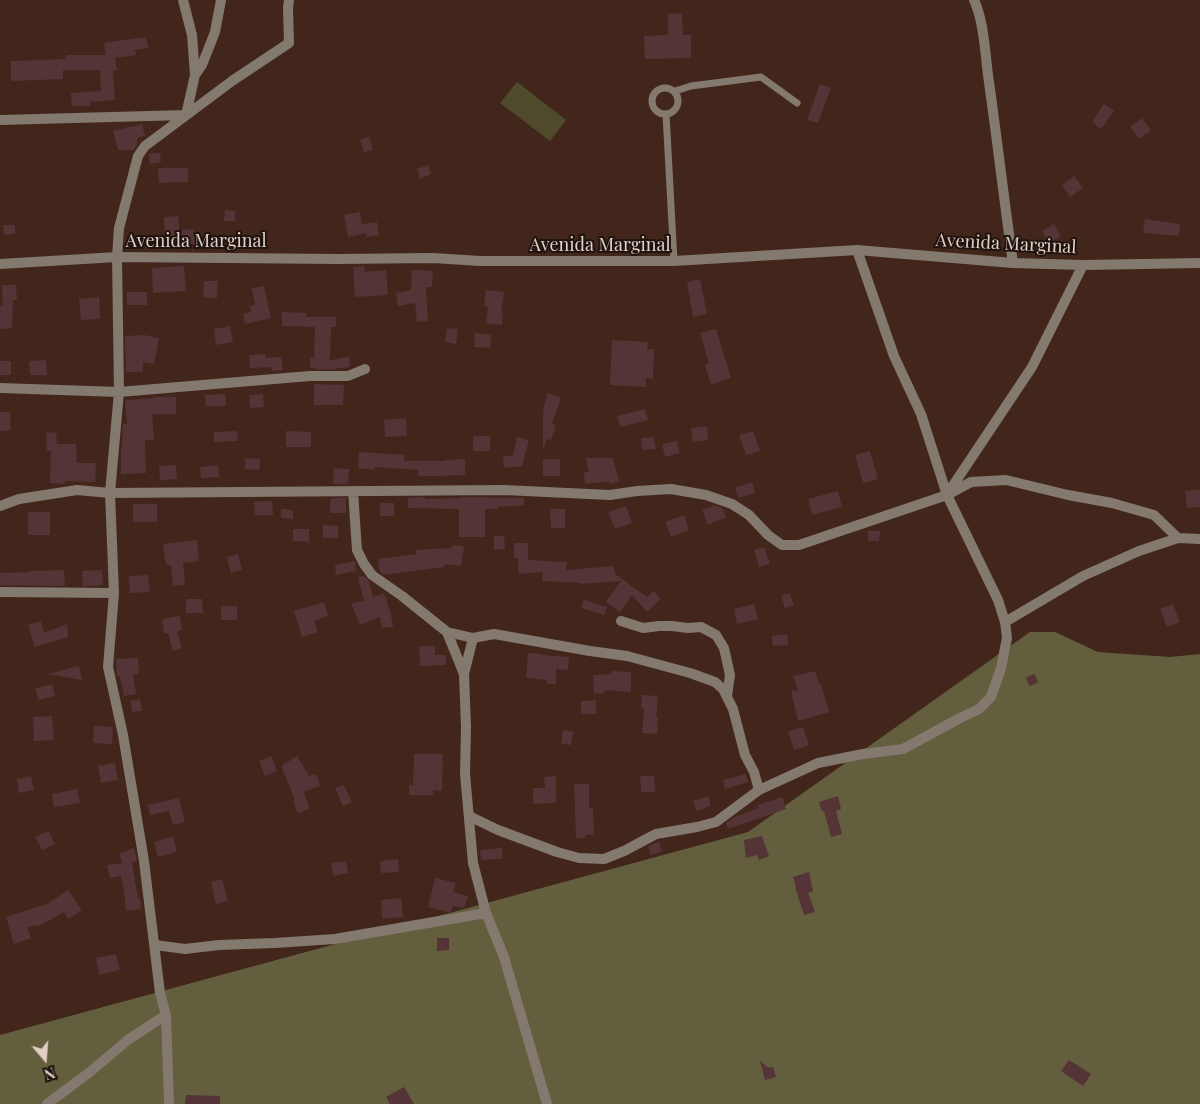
<!DOCTYPE html>
<html>
<head>
<meta charset="utf-8">
<style>
	body { margin:0 }
	#map { position:relative; width:1200px; height:1104px; overflow:hidden; background:#42261b; font-family:"Playfair Display",serif }
	canvas { display:block }
	.north { position:absolute; left:20px; top:1034px; width:50px; height:50px; -webkit-text-stroke:4px #1f130e; paint-order:stroke; rotate:162deg; font-size:14px; font-weight:700; line-height:20px; text-align:center; color:#e0cec7 }
	.north::after { content:''; display:block; margin:auto; width:18px; height:22px; background:#e0cec7; clip-path:polygon(50% 0,100% 100%,50% 72%,0 100%) }
</style>
</head>
<body>
<div id="map">
<canvas width="1200" height="1104"></canvas>
<div class="north">N</div>
</div>
<script>
const ctx = document.querySelector('canvas').getContext('2d');
ctx.lineJoin = 'round';
function paint(path, color) { ctx.fillStyle = color; ctx.fill(path, 'evenodd'); }
function trace(path, color, width, dash) { ctx.strokeStyle = color; ctx.lineWidth = width; ctx.lineCap = dash ? 'butt' : 'round'; ctx.setLineDash(dash || []); ctx.stroke(path); }
function drawText(font, color, halo, rows, align = 'center') {
  ctx.font = font + ' "Playfair Display",serif'; ctx.lineWidth = 4; ctx.setLineDash([]); ctx.textBaseline = 'middle'; ctx.strokeStyle = halo; ctx.fillStyle = color; for (const [text, x, y, turn = 0] of rows) {
    ctx.save(); ctx.translate(x, y); ctx.rotate((+turn || 0) * Math.PI / 180); ctx.textAlign = isNaN(turn) ? turn : align; if (halo) ctx.strokeText(text, 0, 0); ctx.fillText(text, 0, 0); ctx.restore();
  }
}
const green = new Path2D(`
	M517,82L566,120L550,141L500,103Z`);
const forest = new Path2D(`
	M1030,632H1055L1098,652L1170,657L1200,654V1104H0V1035L748,832Z`);
const building = new Path2D(`
	M682,13L683,35H691V58L645,59L644,36L668,35V14Z
	M146,37L148,48L135,50L136,55L115,58L117,70L113,71L115,100L90,102V106H72L71,93L101,91L100,70H63V79L11,81V61L66,59V55H106L104,43Z
	M820,84L831,88L818,123L807,120Z
	M1104,104L1114,111L1101,129L1092,122Z
	M1142,118L1151,130L1139,139L1130,127Z
	M142,124L145,136L137,138V145L133,150H118L113,131Z
	M369,137L373,150L364,152L360,140Z
	M160,153L161,162L150,164L149,154Z
	M428,165L431,174L420,179L417,169Z
	M158,168H188V182L159,183Z
	M1074,176L1083,188L1070,197L1062,185Z
	M225,210L235,211V221H224Z
	M360,212L362,224L377,222L379,235L366,237V233L348,237L344,215Z
	M178,216L180,236L165,237L164,217Z
	M1145,219L1180,224L1179,236L1143,233Z
	M1054,224L1061,236L1049,243L1042,231Z
	M3,225H15V234L4,235Z
	M194,229L195,244L182,245V230Z
	M184,266L186,291L153,293L152,268Z
	M364,266L365,272L386,270L388,295L355,297L353,267Z
	M412,270L433,271L432,287H426L428,321L417,322L415,303L398,306L396,293L411,290Z
	M700,279L707,314L693,317L687,282Z
	M204,281H218L217,298L203,297Z
	M2,285H16L17,300H13L12,328L0,329V306H3Z
	M264,286L271,318L245,324L243,314L251,312L250,306L255,305L252,288Z
	M486,290L504,292L501,313H503L502,325L486,323L488,307L484,306Z
	M127,292H147V305H127Z
	M99,297L100,319L81,320L79,299Z
	M282,312L306,313V317H336V327H331L330,360L349,357L350,367L333,369H315V368L310,367V357L314,358L315,327L282,326Z
	M230,326L233,342L216,345L214,329Z
	M447,328L458,329L456,344L445,342Z
	M716,329L731,378L711,385L705,365L709,363L700,333Z
	M475,333L491,335L490,348L474,347Z
	M144,335L159,338L154,364L143,362V372H126L125,336Z
	M612,340L648,342L647,349H654L653,379L646,378V387L610,385Z
	M265,354L266,358L281,357L283,370L272,371L271,367L250,368L249,355Z
	M46,360L47,375H30L29,361Z
	M0,361H11V375H0Z
	M314,384L344,385L343,405H314Z
	M548,393L561,398L552,424L556,425L551,440L547,439L544,447H543V417L544,412H543V408Z
	M225,394L226,406H206L205,395Z
	M263,394L264,407L250,408L249,395Z
	M154,397H176V414H152L154,440H145L146,473L121,474V449H122V438L123,424H127L125,400L154,398Z
	M645,409L648,420L620,427L617,416Z
	M0,412H10L11,430L0,431Z
	M406,418L407,436L385,437L384,420Z
	M707,426L708,440L693,442L691,428Z
	M237,431L238,441L214,442V432Z
	M286,431L311,432V447H286Z
	M753,431L760,451L746,455L739,435Z
	M56,432L57,444H76L77,463H96L95,482L65,481V484L50,483L51,451H47L46,433Z
	M473,436H490V451H473Z
	M517,437L529,440L522,466L504,468L503,456H513Z
	M654,437L656,449L642,450L641,438Z
	M677,441L680,453L665,457L662,444Z
	M870,451L878,479L863,483L855,455Z
	M359,452L405,455L404,461H445V460L465,459V475L438,476H418V470L375,467V470L358,468Z
	M245,458L260,459L259,470L245,469Z
	M586,458H613L619,481L610,484L609,481L585,484L584,472H589Z
	M543,459H560V476H543Z
	M176,465L177,479L160,480L159,466Z
	M218,465L219,477L201,478L200,467Z
	M334,468L349,469L348,483H346V484H333Z
	M752,482L755,493L738,498L735,488Z
	M1200,489V507L1187,508L1185,491Z
	M838,491L842,507L812,515L808,499Z
	M425,497V499L461,498V497L524,498V505L498,507V509H485V537H459V509L408,508V498Z
	M333,498H346V513H330V499H333Z
	M272,501L273,515H255L254,502Z
	M380,503H394V516H380Z
	M133,504H157V522H133Z
	M715,505L722,508L726,517L708,525L702,510Z
	M626,506L632,523L615,529L608,512Z
	M281,509L293,510V519L281,518Z
	M550,509H565V528H551Z
	M28,512H50V535H28Z
	M684,515L689,530L671,537L665,522Z
	M323,525L338,526V538H323Z
	M293,529H309V542L293,541Z
	M868,531H880L879,541H868Z
	M494,536H504L505,549L494,550Z
	M197,540L199,561L183,563L185,585L173,586L171,565H166L163,544Z
	M514,543H528V560L567,562L566,570L614,566L615,574L647,597L654,591L661,599L647,612L632,595L620,612L606,602L621,581L581,584V583L542,581L543,572L519,574L518,558H514Z
	M452,545L464,546L461,566L444,564V567L384,575L380,572L378,559L416,554V550L452,548Z
	M764,547L770,564L759,567L754,550Z
	M238,554L242,570L231,573L227,557Z
	M355,561L356,571L336,575L335,565Z
	M64,570L65,586L0,585V573L29,572V571Z
	M102,570L103,585L83,586L82,571Z
	M148,575L150,592L130,593L129,576Z
	M364,576L369,581L373,597L384,593L391,615L393,627L382,628L380,617L360,625L351,603L364,601L358,577Z
	M790,593L794,605L785,608L781,596Z
	M186,599H202L203,613H186Z
	M584,600L607,607L604,615L581,608Z
	M324,602L328,616L314,621L318,632L302,637L294,611Z
	M754,604L758,619L737,624L734,609Z
	M1173,604L1180,622L1167,627L1160,609Z
	M221,606H237V620H221Z
	M180,616L182,630L177,631L182,648L173,651L168,633H164L162,619Z
	M41,621L44,633L67,624L68,637L35,647L28,625Z
	M787,634L788,645L773,646L772,636Z
	M419,646H435V655H446V665L420,666Z
	M528,653L541,654V655L569,657L568,670L556,669V684H547V680L526,678Z
	M138,658L139,674L133,675L136,694L124,696L120,676H117L116,659Z
	M79,666L82,680L48,674Z
	M612,671L631,672V692L604,690V693L594,694L593,675L611,674Z
	M815,671L819,684H821L829,712L798,721L791,691L798,690L793,676Z
	M1035,674L1038,683L1029,686L1026,677Z
	M52,684L55,696L39,700L35,689Z
	M642,695L658,696L656,717H658L657,734L642,733L644,709L641,708Z
	M140,699L142,711L132,712L130,701Z
	M596,700V714H581V701Z
	M52,716L54,740L34,741L33,717Z
	M94,726L113,727L112,744L93,743Z
	M803,727L809,745L794,750L788,732Z
	M563,730L573,732L571,745L561,744Z
	M414,754H443L442,791L433,790V795H409V785H413Z
	M271,756L277,771L265,776L259,761Z
	M297,756L309,776L316,774L320,786L304,792L310,809L298,813L293,801L295,800L281,766Z
	M115,763L118,780L101,783L98,766Z
	M746,774L748,782L725,789L723,780Z
	M31,776L34,790L19,793L17,779Z
	M556,776V803L533,804V788H545L544,777Z
	M640,776H654L655,792H641Z
	M574,784H589V808H593L594,835H585V838L576,839Z
	M344,785L352,802L343,806L335,788Z
	M77,789L80,803L54,807L52,794Z
	M708,796L711,806L696,811L693,801Z
	M838,796L841,809L836,811L842,834L831,837L824,811L822,812L819,802Z
	M782,797L786,809L728,829L726,823L733,818L759,808L757,805Z
	M179,798L185,822L173,825L169,811L150,815L148,805Z
	M49,831L55,844L42,850L35,837Z
	M173,836L177,852L158,857L154,842Z
	M762,836L769,856L759,860L757,855L746,858L744,840Z
	M659,842L662,851L651,855L648,846Z
	M134,848L137,861L132,863L138,898H140L141,909L126,911L124,890L121,876L110,878L107,865L123,863L119,854Z
	M502,848V859L481,860L480,850Z
	M398,859L399,872L381,873L380,861Z
	M346,861L348,873L333,876L331,863Z
	M809,872L813,891L808,893L815,912L804,915L795,887H796L793,877Z
	M435,878L456,883L453,892L468,896L464,908L453,906L451,912H448L428,907Z
	M222,879L228,901L216,904L211,882Z
	M68,890L82,910L68,919L64,912L41,925L27,927L31,938L14,944L6,917L43,905L44,906Z
	M401,898L403,917L382,919L381,900Z
	M437,938H449V950L437,951Z
	M116,954L120,970L99,975L96,958Z
	M1069,1060L1091,1074L1083,1086L1061,1071Z
	M760,1061L769,1068L773,1067L776,1077L765,1080Z
	M404,1087L414,1104H390L386,1097Z
	M186,1095L220,1096V1104H185Z`);
const service = new Path2D(`
	M652 101a13 13 0 1 1 26 0a13 13 0 1 1-26 0Z
	M675,91L691,86L761,77L797,103
	M666,114L674,261`);
const minor = new Path2D(`
	M183,0L192,35L195,75
	M974,0C984,22 985,52 988,75C997,138 1004,200 1013,263
	M0,120L186,115L195,75L202,65L215,32L221,0
	M0,388L119,392L310,376H348L365,369
	M353,491L357,550L364,564L372,575L402,596L447,632L473,638L494,634L590,651L627,656L690,673L715,682L723,689L733,709L745,755L754,772L759,790
	M948,493L1032,367L1083,265
	M0,506L19,499L77,490L110,493L504,490L610,495L637,491L671,489L706,495L732,504L749,515L768,535L782,545H799L947,495L971,482L1006,480L1068,495L1112,503L1154,515L1178,538
	M0,592L114,593
	M621,621L643,628L659,626H672L688,628L701,627L716,635L724,648L730,675L727,696
	M1005,622L1083,576L1139,551L1178,538L1200,539
	M447,632L464,674
	M473,638L464,674L466,727L465,774L473,863L486,913L504,957L547,1104
	M469,816L498,830L557,852L579,858L604,859L624,851L656,834L697,827L716,822L759,790L818,763L863,754L903,749L960,718L979,709L991,697L1001,668L1007,638L1005,622L998,600L947,495L921,414L894,356L857,250
	M155,945L185,949L219,945L275,943L335,939L486,913
	M47,1104L90,1072L129,1039L166,1015
	M169,1104L166,1015L160,993L144,861L123,735L108,667L114,593L110,493L119,392L117,257L119,228L138,156L145,146L232,81L289,43L288,8L289,0`);
const tertiary = new Path2D(`
	M0,264L117,257L337,259L433,258L480,261H674L857,250L1013,263L1083,265L1200,263`);
const streetNames = [
	["Avenida Marginal",196,241],
	["Avenida Marginal",1006,244,3],
	["Avenida Marginal",600,245]
];
paint(green, '#4e4a2b');
paint(forest, '#635e3e');
paint(building, '#543436');
trace(service, '#83796e', 7);
trace(minor, '#83796e', 10);
trace(tertiary, '#83796e', 10);
drawText('18px', '#e0cec7', '#1f130e', streetNames);
</script>
</body>
</html>
